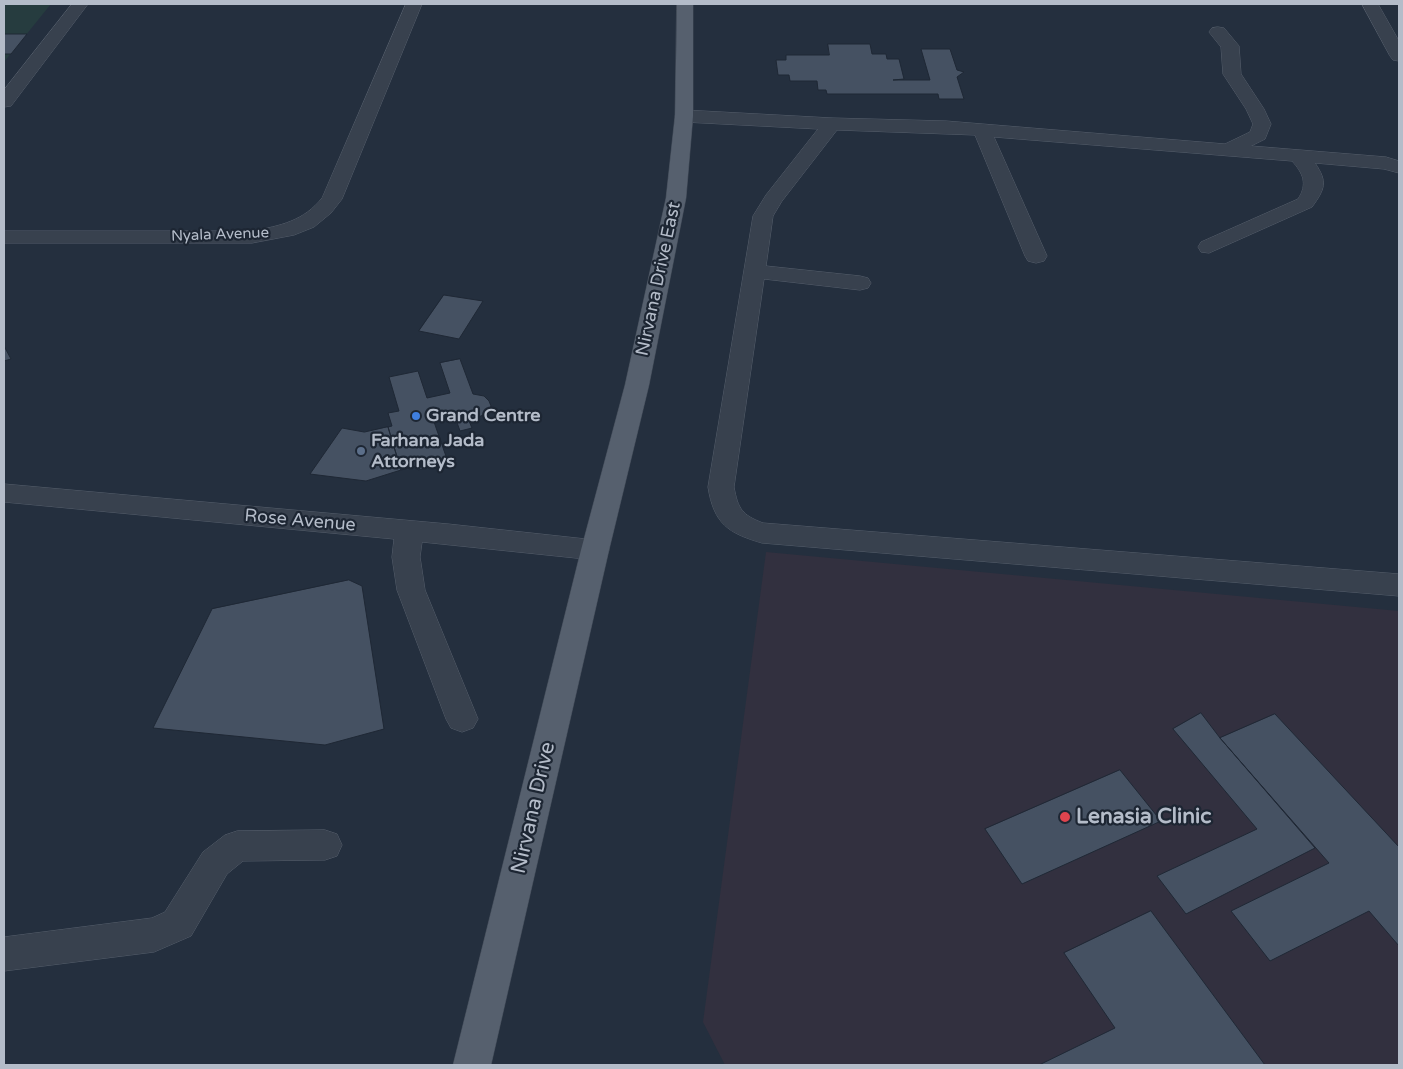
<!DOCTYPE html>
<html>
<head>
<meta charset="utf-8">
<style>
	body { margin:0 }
	#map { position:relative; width:1403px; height:1069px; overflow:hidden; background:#242f3e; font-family:"Varela Round",sans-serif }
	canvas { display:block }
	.frame { position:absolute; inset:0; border:5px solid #b4bcc9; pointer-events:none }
</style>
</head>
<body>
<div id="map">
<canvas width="1403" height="1069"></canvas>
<div class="frame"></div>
</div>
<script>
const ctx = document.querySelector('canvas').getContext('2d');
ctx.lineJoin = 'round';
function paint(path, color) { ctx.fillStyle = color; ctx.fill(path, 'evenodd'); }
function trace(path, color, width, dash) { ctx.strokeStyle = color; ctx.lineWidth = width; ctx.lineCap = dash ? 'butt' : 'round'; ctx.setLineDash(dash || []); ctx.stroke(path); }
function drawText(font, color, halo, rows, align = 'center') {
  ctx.font = font + ' "Varela Round",sans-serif'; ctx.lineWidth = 4.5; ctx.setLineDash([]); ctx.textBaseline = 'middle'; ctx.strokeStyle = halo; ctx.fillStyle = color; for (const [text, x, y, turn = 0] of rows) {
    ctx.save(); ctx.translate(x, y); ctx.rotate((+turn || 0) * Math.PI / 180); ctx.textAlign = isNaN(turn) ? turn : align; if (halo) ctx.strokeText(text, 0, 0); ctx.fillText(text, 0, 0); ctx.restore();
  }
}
const medical = new Path2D(`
	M766,552L1399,611V1065H725L703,1022Z`);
const green = new Path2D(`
	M4,4H51L4,62Z`);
const building = new Path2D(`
	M4,34H27L11,54H4Z
	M828,44H870L872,54H886L887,59H899L904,79L893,80H930L921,49H950L957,70L964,72L957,77L964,99H939L938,94H827L826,90H818L817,81H790L789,75H778L776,60H786V55H829Z
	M444,295L483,301L459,339L419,331Z
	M4,346L11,359L4,361Z
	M460,359L473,394L484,396L489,401L491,406L488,413L469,421L472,428L460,431L454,414L433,419L448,462L418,470L416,466L401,470L388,427L392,426L388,413L399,411L389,377L418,371L427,398L450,393L440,363Z
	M388,427L401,470L366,481L310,474L342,428L364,432Z
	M349,580L362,586L384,729L325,745L153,728L212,609Z
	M1201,713L1220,738L1315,848L1186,914L1157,876L1257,829L1173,729Z
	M1275,714L1399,847V946L1369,911L1270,961L1231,911L1329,863L1220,738Z
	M1120,770L1161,821L1022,884L985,829Z
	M1151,911L1265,1065H1039L1115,1028L1064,953Z`);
const minor = new Path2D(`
	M72,4H88L11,106L4,107V90Z
	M406,4H422L342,199L331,213L314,227L294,235L252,243H4V231H252C280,226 304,221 322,198Z
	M1362,4H1378L1399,41V61L1393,60L1390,56Z
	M1218,27L1224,28L1239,46L1241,74L1264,109L1271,124L1265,139L1251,146L1386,157L1399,161V173L1384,169L1315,163C1328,182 1325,189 1312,207L1209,253L1201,252L1198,247L1201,242L1298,199C1308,184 1303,173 1292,161L994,137L1047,256L1044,261L1036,263L1028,261L1025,256L975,135L837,130L782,201L773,216L766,266L860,276L868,278L871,283L868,288L860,290L764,279L734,487C738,509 742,515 763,523L1399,574V596L762,543C728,533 714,524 708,487L753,216L766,195L818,129L684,122L677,120L675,116L677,112L684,110L832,118L946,121L1225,144L1250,132L1253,124L1246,109L1223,74L1221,47L1209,32L1212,28Z
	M4,484L448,524L595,540L605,543L609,550L605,557L595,560L422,542L420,557L425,590L478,719L473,728L462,732L451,728L446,719L397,590L392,557L394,539L4,502Z
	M325,830L337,834L342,845L337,856L325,860L243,861L227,874L191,936L154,952L4,971V937L152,918L165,912L203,852L225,835L237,831Z`);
const major = new Path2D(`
	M677,4H693V116L686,198L649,385L609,550L491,1065H453L581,550L625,385L666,198L675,116Z`);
const markers = [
	[416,416,5,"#3f7fe0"],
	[361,451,5,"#5c6f8a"],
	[1065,817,6,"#e0444e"]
];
const farStreetnames = [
	["Nyala Avenue",220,235,-2]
];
const streetNames = [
	["Nirvana Drive East",659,279,-78],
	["Rose Avenue",300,521,5]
];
const poiNames = [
	["Grand Centre",426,416],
	["Farhana Jada",371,441],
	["Attorneys",371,462]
];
const nearStreetnames = [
	["Nirvana Drive",534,808,-77]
];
const nearPoinames = [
	["Lenasia Clinic",1076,817]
];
paint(medical, '#32303f');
paint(green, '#263c3f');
paint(building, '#455162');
trace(building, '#1f2835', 1);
trace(minor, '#565f6c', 1);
trace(major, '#414a57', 1);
paint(minor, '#38414e');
paint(major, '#56606e');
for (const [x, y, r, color] of markers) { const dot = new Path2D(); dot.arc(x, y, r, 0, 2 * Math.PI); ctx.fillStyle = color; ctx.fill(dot); trace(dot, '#1d2633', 2); }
drawText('15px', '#b4bcc9', '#1d2633', farStreetnames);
drawText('18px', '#b4bcc9', '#1d2633', streetNames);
drawText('bold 18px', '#b4bcc9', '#1d2633', poiNames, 'left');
drawText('21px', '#b4bcc9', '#1d2633', nearStreetnames);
drawText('bold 21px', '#b4bcc9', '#1d2633', nearPoinames, 'left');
</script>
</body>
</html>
